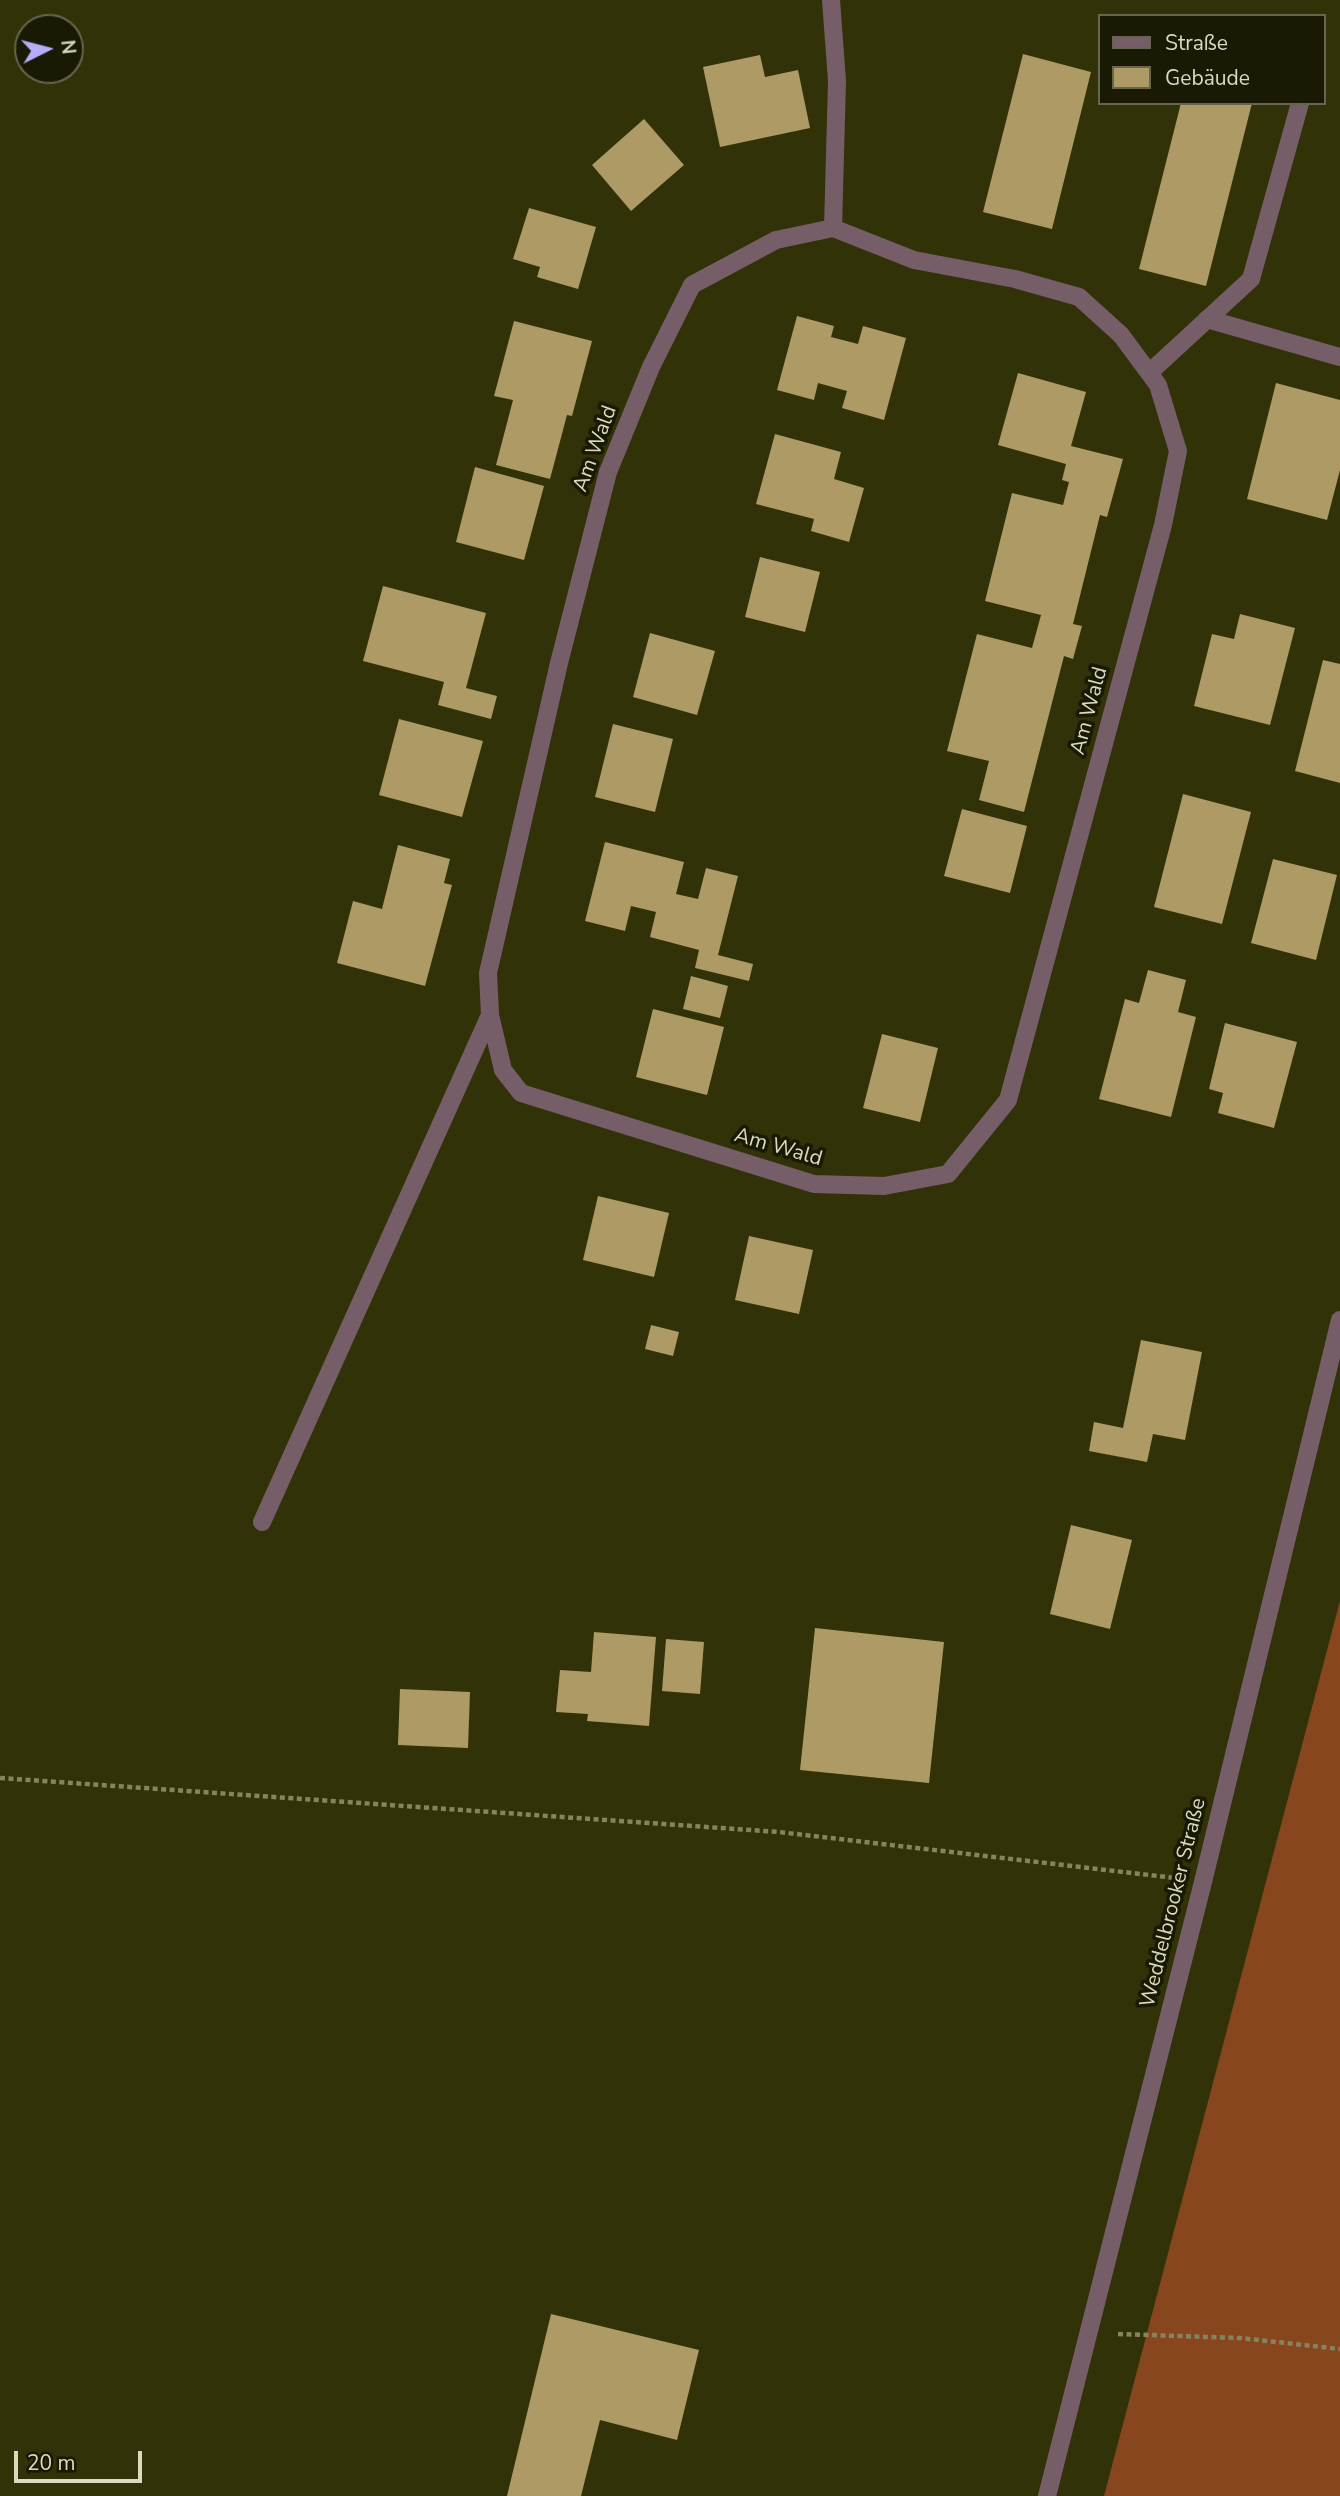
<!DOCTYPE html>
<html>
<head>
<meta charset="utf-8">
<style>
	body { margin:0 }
	#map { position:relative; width:1340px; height:2496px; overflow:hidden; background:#323208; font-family:"Nunito Sans",sans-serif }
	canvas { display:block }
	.legend { position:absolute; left:1098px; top:14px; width:228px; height:91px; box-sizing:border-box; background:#191904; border:2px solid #66664e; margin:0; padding:9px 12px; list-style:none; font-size:21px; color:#d9dabe }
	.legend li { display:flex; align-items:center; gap:14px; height:35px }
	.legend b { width:35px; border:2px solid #66664e }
	.north { position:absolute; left:14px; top:14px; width:70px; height:70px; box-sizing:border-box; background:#191904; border:2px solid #66664e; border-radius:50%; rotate:84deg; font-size:19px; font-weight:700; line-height:28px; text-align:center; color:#d9dabe }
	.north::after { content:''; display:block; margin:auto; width:24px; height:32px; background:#b6acf8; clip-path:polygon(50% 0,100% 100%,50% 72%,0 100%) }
	.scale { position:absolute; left:14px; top:2451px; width:128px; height:32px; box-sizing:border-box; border:4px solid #d9dabe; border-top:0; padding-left:9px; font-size:21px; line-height:24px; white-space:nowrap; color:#d9dabe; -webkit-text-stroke:5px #191904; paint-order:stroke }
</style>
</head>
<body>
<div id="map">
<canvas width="1340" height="2496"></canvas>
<ul class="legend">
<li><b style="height:9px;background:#765e69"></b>Straße</li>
<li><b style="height:19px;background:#ae9a65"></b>Gebäude</li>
</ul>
<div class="north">N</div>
<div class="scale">20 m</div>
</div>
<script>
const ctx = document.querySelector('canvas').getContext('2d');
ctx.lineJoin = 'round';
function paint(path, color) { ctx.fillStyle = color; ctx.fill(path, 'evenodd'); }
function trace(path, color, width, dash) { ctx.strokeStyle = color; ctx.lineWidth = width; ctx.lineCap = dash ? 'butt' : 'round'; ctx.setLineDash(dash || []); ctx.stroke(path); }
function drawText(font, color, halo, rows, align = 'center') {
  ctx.font = font + ' "Nunito Sans",sans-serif'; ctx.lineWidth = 7; ctx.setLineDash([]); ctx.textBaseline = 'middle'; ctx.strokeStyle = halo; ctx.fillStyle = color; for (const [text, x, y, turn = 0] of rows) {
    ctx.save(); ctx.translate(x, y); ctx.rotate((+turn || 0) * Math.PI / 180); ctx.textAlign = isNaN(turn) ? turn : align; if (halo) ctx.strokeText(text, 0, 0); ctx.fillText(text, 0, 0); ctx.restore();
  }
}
const forest = new Path2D(`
	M1340,1601V2496H1104Z`);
const building = new Path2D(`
	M1023,54L1091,72L1052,229L983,212Z
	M760,55L765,77L798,70L810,128L720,147L703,67Z
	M1181,103H1252L1206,286L1139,269Z
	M644,119L684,165L631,211L592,165Z
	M529,208L596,227L578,289L537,277L540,267L513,259Z
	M797,316L834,326L831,337L858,344L863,326L906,338L884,420L842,408L847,391L818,383L814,400L777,390Z
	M514,321L592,341L572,416L567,415L550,479L496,465L513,400L494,396Z
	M1018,373L1086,392L1071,446L1123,459L1107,517L1100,515L1073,624L1082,626L1073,659L1064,656L1024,812L979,800L989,761L947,751L977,634L1032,648L1041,615L985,601L1012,493L1063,505L1069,482L1062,480L1066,464L998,445Z
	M1276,383L1340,400V470L1327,520L1247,499Z
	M775,434L841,452L834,479L864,488L849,542L811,531L814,519L756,504Z
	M475,467L544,486L524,560L456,542Z
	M760,557L820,572L805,632L745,617Z
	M383,586L486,613L466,688L497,696L491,719L438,705L444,682L363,661Z
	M1240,614L1295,628L1270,725L1194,706L1212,634L1234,639Z
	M650,633L715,651L697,715L633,697Z
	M1323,660L1340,664V783L1295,771Z
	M399,719L483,741L462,817L379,795Z
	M613,724L673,739L655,812L595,797Z
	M1183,794L1251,812L1222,924L1154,907Z
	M962,809L1027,826L1010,893L944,876Z
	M605,842L684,862L676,894L698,899L706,868L738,876L718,955L753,964L749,981L695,968L699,950L650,937L656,912L631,906L625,931L585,921Z
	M398,845L450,859L444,883L452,885L425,986L337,963L353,901L382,909Z
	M1273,859L1337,875L1316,960L1251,943Z
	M1148,970L1186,980L1178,1012L1196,1017L1171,1117L1099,1099L1125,999L1139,1003Z
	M691,976L728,986L720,1018L683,1009Z
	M653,1009L724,1027L707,1095L636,1077Z
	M1225,1023L1297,1042L1274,1128L1218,1113L1223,1093L1209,1089Z
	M882,1034L938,1048L920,1122L863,1108Z
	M598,1196L669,1213L654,1277L583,1260Z
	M749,1236L813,1250L799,1314L735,1300Z
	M651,1325L679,1332L673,1356L645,1349Z
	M1141,1340L1202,1352L1185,1440L1153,1434L1147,1462L1089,1451L1094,1422L1123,1428Z
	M1071,1525L1132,1540L1110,1629L1050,1614Z
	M815,1628L944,1642L929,1783L800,1770Z
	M594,1632L656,1637L649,1726L587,1721L588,1714L556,1712L560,1670L591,1672Z
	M666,1639L704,1642L700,1694L662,1691Z
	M400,1689L470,1692L468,1748L398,1745Z
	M551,2314L699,2350L677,2440L600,2420L581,2496H507Z`);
const path = new Path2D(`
	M0,1778L779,1832L1175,1878
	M1118,2334L1240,2338L1340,2349`);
const minor = new Path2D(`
	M831,0L837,81L833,228
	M833,228L914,260L1015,279L1079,297L1121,335L1158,385L1178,451L1163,525L1008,1100L948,1174L884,1186L814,1184L521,1093L503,1070L490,1015L488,973L559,663L608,472L651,367L692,285L776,240Z
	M1207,319L1340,357
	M1149,373L1251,279L1300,103
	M262,1522L490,1015
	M1047,2496L1203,1882L1340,1320`);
const streetNames = [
	["Am Wald",596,449,-70],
	["Am Wald",1090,711,-75],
	["Am Wald",778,1148,16],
	["Weddelbrooker Straße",1174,1903,-76]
];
paint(forest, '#87461d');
paint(building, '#ae9a65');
trace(path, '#848461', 4.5, [5, 3.5]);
trace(minor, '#765e69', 18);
drawText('21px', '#d9dabe', '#191904', streetNames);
</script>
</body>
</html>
